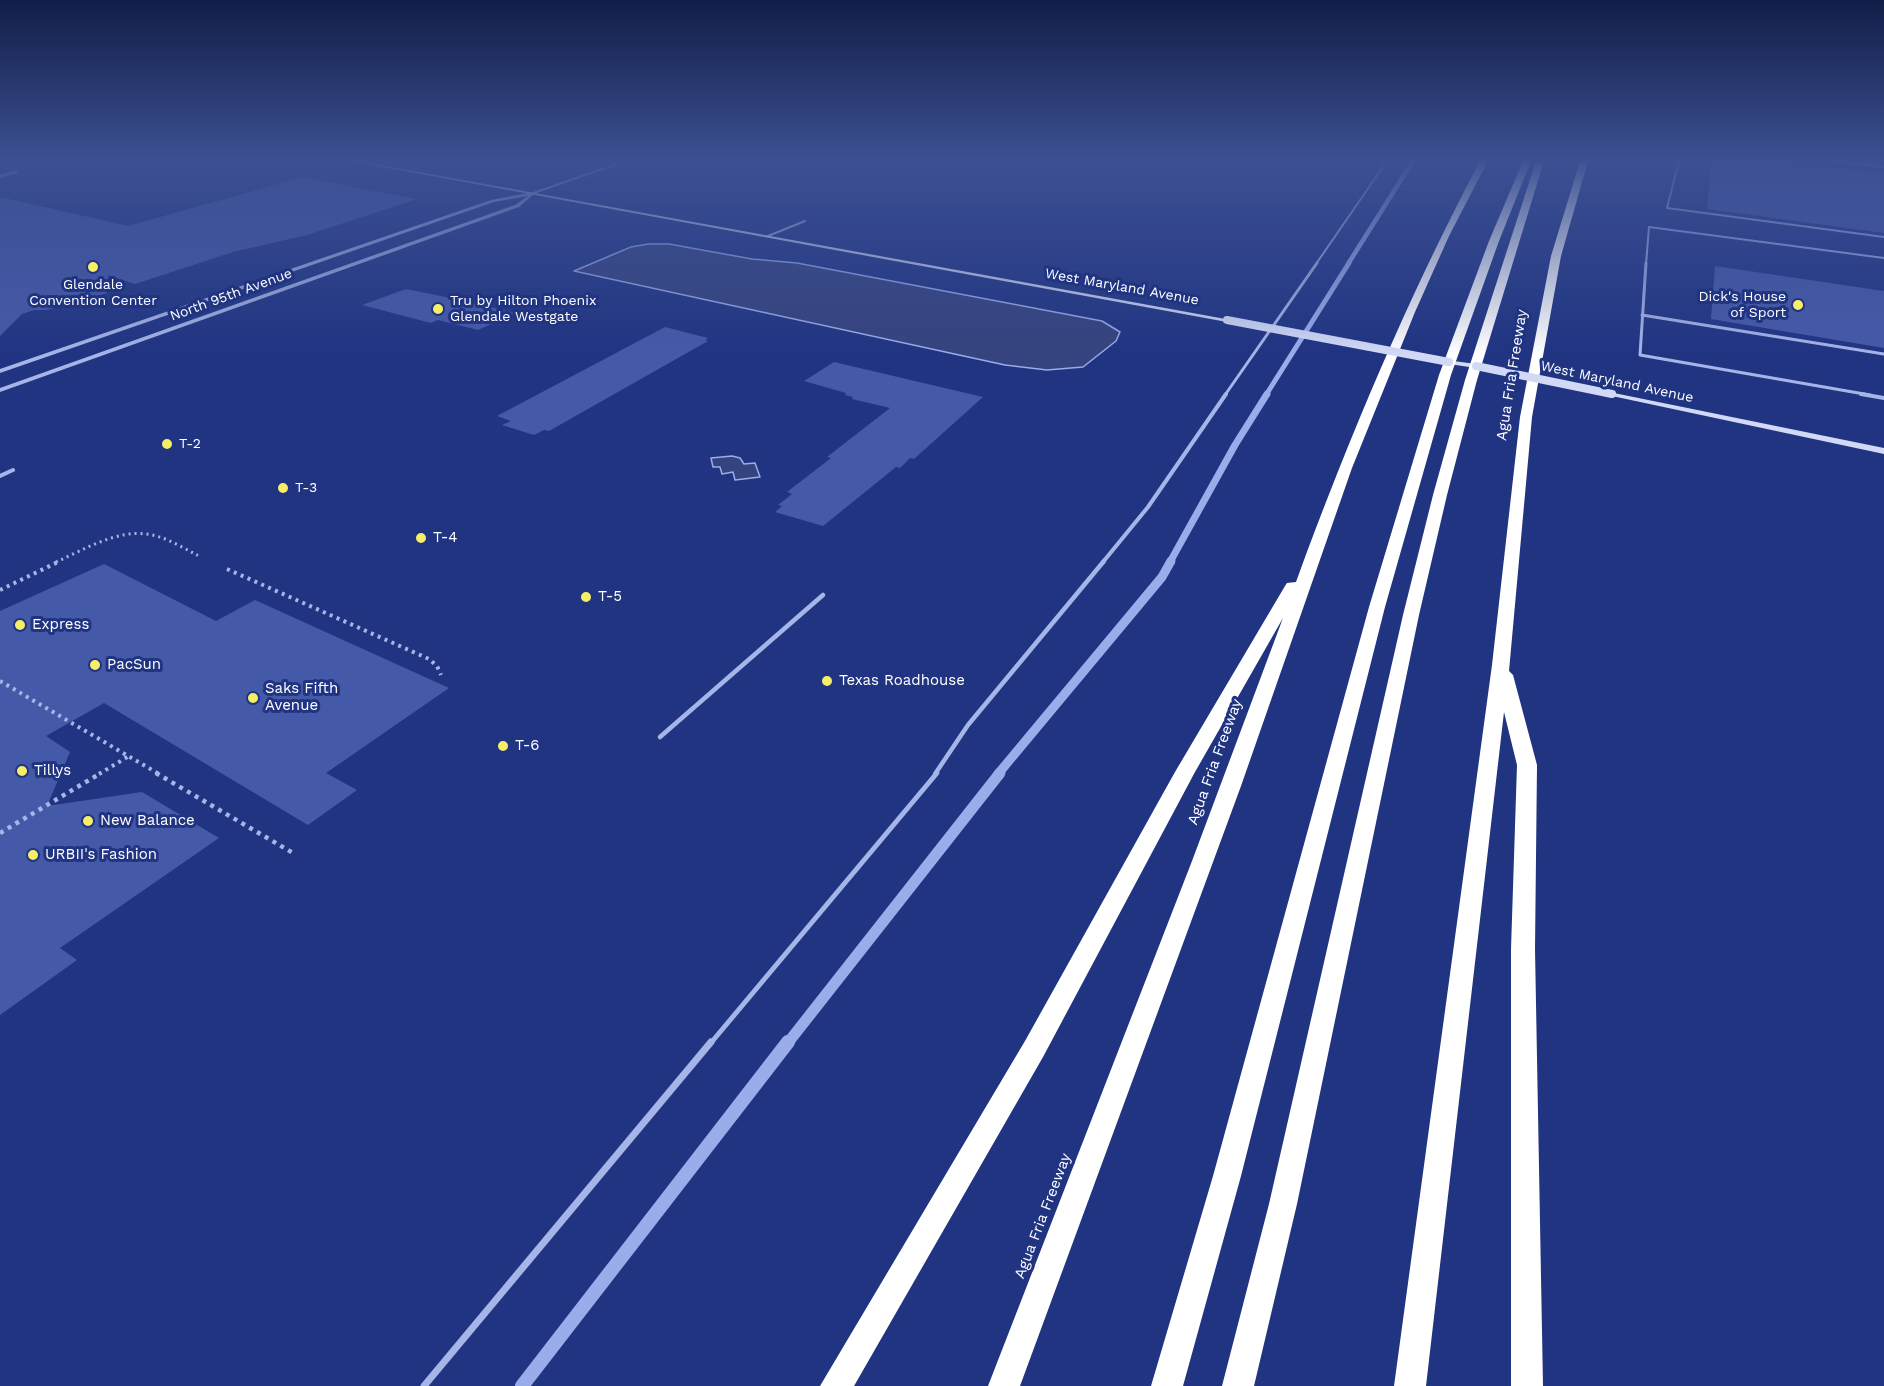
<!DOCTYPE html>
<html>
<head>
<meta charset="utf-8">
<style>
	body { margin:0 }
	canvas { display:block; background:#203482 }
</style>
</head>
<body>
<canvas width="1884" height="1386"></canvas>
<script>
const ctx = document.querySelector('canvas').getContext('2d');
ctx.lineJoin = 'round';
function paint(path, color) { ctx.fillStyle = color; ctx.fill(path, 'evenodd'); }
function trace(path, color, width, dash) { ctx.strokeStyle = color; ctx.lineWidth = width; ctx.lineCap = dash ? 'butt' : 'round'; ctx.setLineDash(dash || []); ctx.stroke(path); }
function drawText(font, color, halo, rows, align = 'center') {
  ctx.font = font + ' "Work Sans",sans-serif'; ctx.lineWidth = 6; ctx.setLineDash([]); ctx.textBaseline = 'middle'; ctx.strokeStyle = halo; ctx.fillStyle = color; for (const [text, x, y, turn = 0] of rows) {
    ctx.save(); ctx.translate(x, y); ctx.rotate((+turn || 0) * Math.PI / 180); ctx.textAlign = isNaN(turn) ? turn : align; if (halo) ctx.strokeText(text, 0, 0); ctx.fillText(text, 0, 0); ctx.restore();
  }
}
const water = new Path2D(`
	M648,244H669L752,259L797,263L1102,321L1120,332L1116,341L1083,367L1047,370L1005,365L574,271L631,247Z
	M732,456L740,458L744,464L755,463L760,477L735,480L733,472L722,474L720,467H713L711,458Z`);
const streamFar5 = new Path2D(`
	M1348,264L1413,161`);
const streamFar4 = new Path2D(`
	M1266,395L1349,263`);
const streamFar3 = new Path2D(`
	M1170,562L1235,445L1267,394`);
const streamFar2 = new Path2D(`
	M998,774L1162,577L1171,561`);
const streamFar1 = new Path2D(`
	M787,1044L1000,773`);
const stream = new Path2D(`
	M522,1386L788,1042`);
const building = new Path2D(`
	M1711,161H1778L1884,173V233L1707,209Z
	M303,177L417,199L307,235L233,252L135,284L108,275L107,293L47,310H34L22,314L0,336V197L128,226Z
	M1715,266L1884,291V348L1711,319Z
	M406,289L441,296L515,313L478,330L438,320L431,323L362,305Z
	M665,327L708,338L705,340L708,341L549,431L544,430L534,435L502,425L511,421L497,416Z
	M834,362L983,397L914,459L910,458L900,468L896,467L823,526L775,512L782,506L778,505L792,494L787,492L831,458L827,457L890,408L852,399L853,397L845,395L846,393L804,381Z
	M104,564L216,621L255,600L449,688L326,773L357,790L308,825L104,703L46,736L70,752L47,806L142,792L219,838L60,948L77,960L0,1015V611Z`);
const pathFar2 = new Path2D(`
	M56,562C83,550 116,530 146,534C165,536 183,548 199,556`);
const pathFar1 = new Path2D(`
	M227,569L429,659L437,666L441,675
	M0,590L60,561
	M0,681L159,774
	M99,774L129,756`);
const path = new Path2D(`
	M156,773L293,853
	M0,833L101,773`);
const serviceFar5 = new Path2D(`
	M1679,161L1667,208L1884,237
	M1833,161L1884,167
	M768,236L805,221
	M1316,264L1387,161
	M1646,264L1649,227L1884,258`);
const serviceFar4 = new Path2D(`
	M1646,263L1640,355L1870,395
	M1642,315L1884,354
	M1225,395L1317,263`);
const serviceFar3 = new Path2D(`
	M1861,394L1884,398
	M0,476L13,470
	M1103,562L1148,507L1226,394`);
const serviceFar2 = new Path2D(`
	M660,737L823,595
	M935,774L968,725L1104,561`);
const serviceFar1 = new Path2D(`
	M710,1044L937,773`);
const service = new Path2D(`
	M424,1386L711,1042`);
const minor = new Path2D(`
	M0,176L16,172`);
const tertiary = new Path2D(`
	M622,161H628L534,194L519,207L0,392V388L515,205L528,196L494,202L0,373V369L491,200L533,192Z`);
const secondary = new Path2D(`
	M350,161H359L1231,320L1227,322Z
	M1446,360L1476,364L1480,366L1476,368L1449,364H1446Z
	M1609,392L1884,448V454L1612,396L1608,394Z`);
const motorway = new Path2D(`
	M1480,161H1488L1449,236L1415,312L1352,468L1241,786L1020,1386H988L1192,861L1283,618L1195,772L1043,1057L854,1386H820L1025,1041L1175,772L1285,586L1287,583L1296,582C1349,437 1408,297 1480,161Z
	M1523,161H1531L1499,241L1451,375L1385,607L1241,1176L1183,1386H1151L1213,1176L1369,607L1439,375L1489,241Z
	M1536,161H1544L1477,380L1447,495L1419,615L1297,1204L1254,1386H1222L1269,1204L1403,615L1433,495L1465,380Z
	M1580,161H1588L1561,256L1532,417L1509,671L1513,675L1537,765L1535,949L1543,1386H1511V949L1517,765L1504,712L1426,1386H1394L1492,665L1520,417L1551,256Z`);
const secondaryBridge = new Path2D(`
	M1227,320L1449,362
	M1476,366L1612,394`);
const markers = [
	[93,267,6,"#f6ee67"],
	[1798,305,6,"#f6ee67"],
	[438,309,6,"#f6ee67"],
	[167,444,6,"#f6ee67"],
	[283,488,6,"#f6ee67"],
	[421,538,6,"#f6ee67"],
	[586,597,6,"#f6ee67"],
	[20,625,6,"#f6ee67"],
	[95,665,6,"#f6ee67"],
	[827,681,6,"#f6ee67"],
	[253,698,6,"#f6ee67"],
	[503,746,6,"#f6ee67"],
	[22,771,6,"#f6ee67"],
	[88,821,6,"#f6ee67"],
	[33,855,6,"#f6ee67"]
];
const farPoinames = [
	["Glendale",93,285,"center"],
	["Convention Center",93,301,"center"],
	["Dick's House",1786,297,"right"],
	["of Sport",1786,313,"right"],
	["Tru by Hilton Phoenix",450,301],
	["Glendale Westgate",450,317],
	["T-2",179,444],
	["T-3",295,488]
];
const farStreetnames = [
	["West Maryland Avenue",1122,287,10],
	["North 95th Avenue",231,295,-20],
	["West Maryland Avenue",1617,382,12]
];
const streetNames = [
	["Agua Fria Freeway",1512,375,-81],
	["Agua Fria Freeway",1215,762,-70],
	["Agua Fria Freeway",1043,1216,-69]
];
const poiNames = [
	["T-4",433,538],
	["T-5",598,597],
	["Express",32,625],
	["PacSun",107,665],
	["Texas Roadhouse",839,681],
	["Saks Fifth",265,689],
	["Avenue",265,706],
	["T-6",515,746],
	["Tillys",34,771],
	["New Balance",100,821],
	["URBII's Fashion",45,855]
];
paint(water, '#35437e');
trace(water, '#9aacea', 1.5);
trace(streamFar5, '#9aacea', 4.5);
trace(streamFar4, '#9aacea', 5);
trace(streamFar3, '#9aacea', 7);
trace(streamFar2, '#9aacea', 9);
trace(streamFar1, '#9aacea', 11);
trace(stream, '#9aacea', 14);
paint(building, '#4559a9');
trace(pathFar2, '#a6b5e8', 3, [2, 4]);
trace(pathFar1, '#a6b5e8', 4, [3, 4.5]);
trace(path, '#a6b5e8', 4.5, [4, 5]);
trace(serviceFar5, '#a6b5e8', 2);
trace(serviceFar4, '#a6b5e8', 3);
trace(serviceFar3, '#a6b5e8', 4);
trace(serviceFar2, '#a6b5e8', 4.5);
trace(serviceFar1, '#a6b5e8', 5);
trace(service, '#a6b5e8', 7);
trace(minor, '#a6b5e8', 3);
paint(tertiary, '#a6b5e8');
paint(secondary, '#d1d9f7');
paint(motorway, '#fff');
trace(secondaryBridge, '#d1d9f7', 8);
const sky = ctx.createLinearGradient(0, 0, 0, 355);
sky.addColorStop(0, '#121d48');
sky.addColorStop(0.45, '#3c5092');
sky.addColorStop(1, '#3c509200');
ctx.fillStyle = sky;
ctx.fillRect(0, 0, 1884, 355);
for (const [x, y, r, color] of markers) { const dot = new Path2D(); dot.arc(x, y, r, 0, 2 * Math.PI); ctx.fillStyle = color; ctx.fill(dot); trace(dot, '#203482', 2); }
drawText('14px', '#fff', '#203482', farPoinames, 'left');
drawText('14px', '#fff', '#203482', farStreetnames);
drawText('15px', '#fff', '#203482', streetNames);
drawText('15px', '#fff', '#203482', poiNames, 'left');
</script>
</body>
</html>
